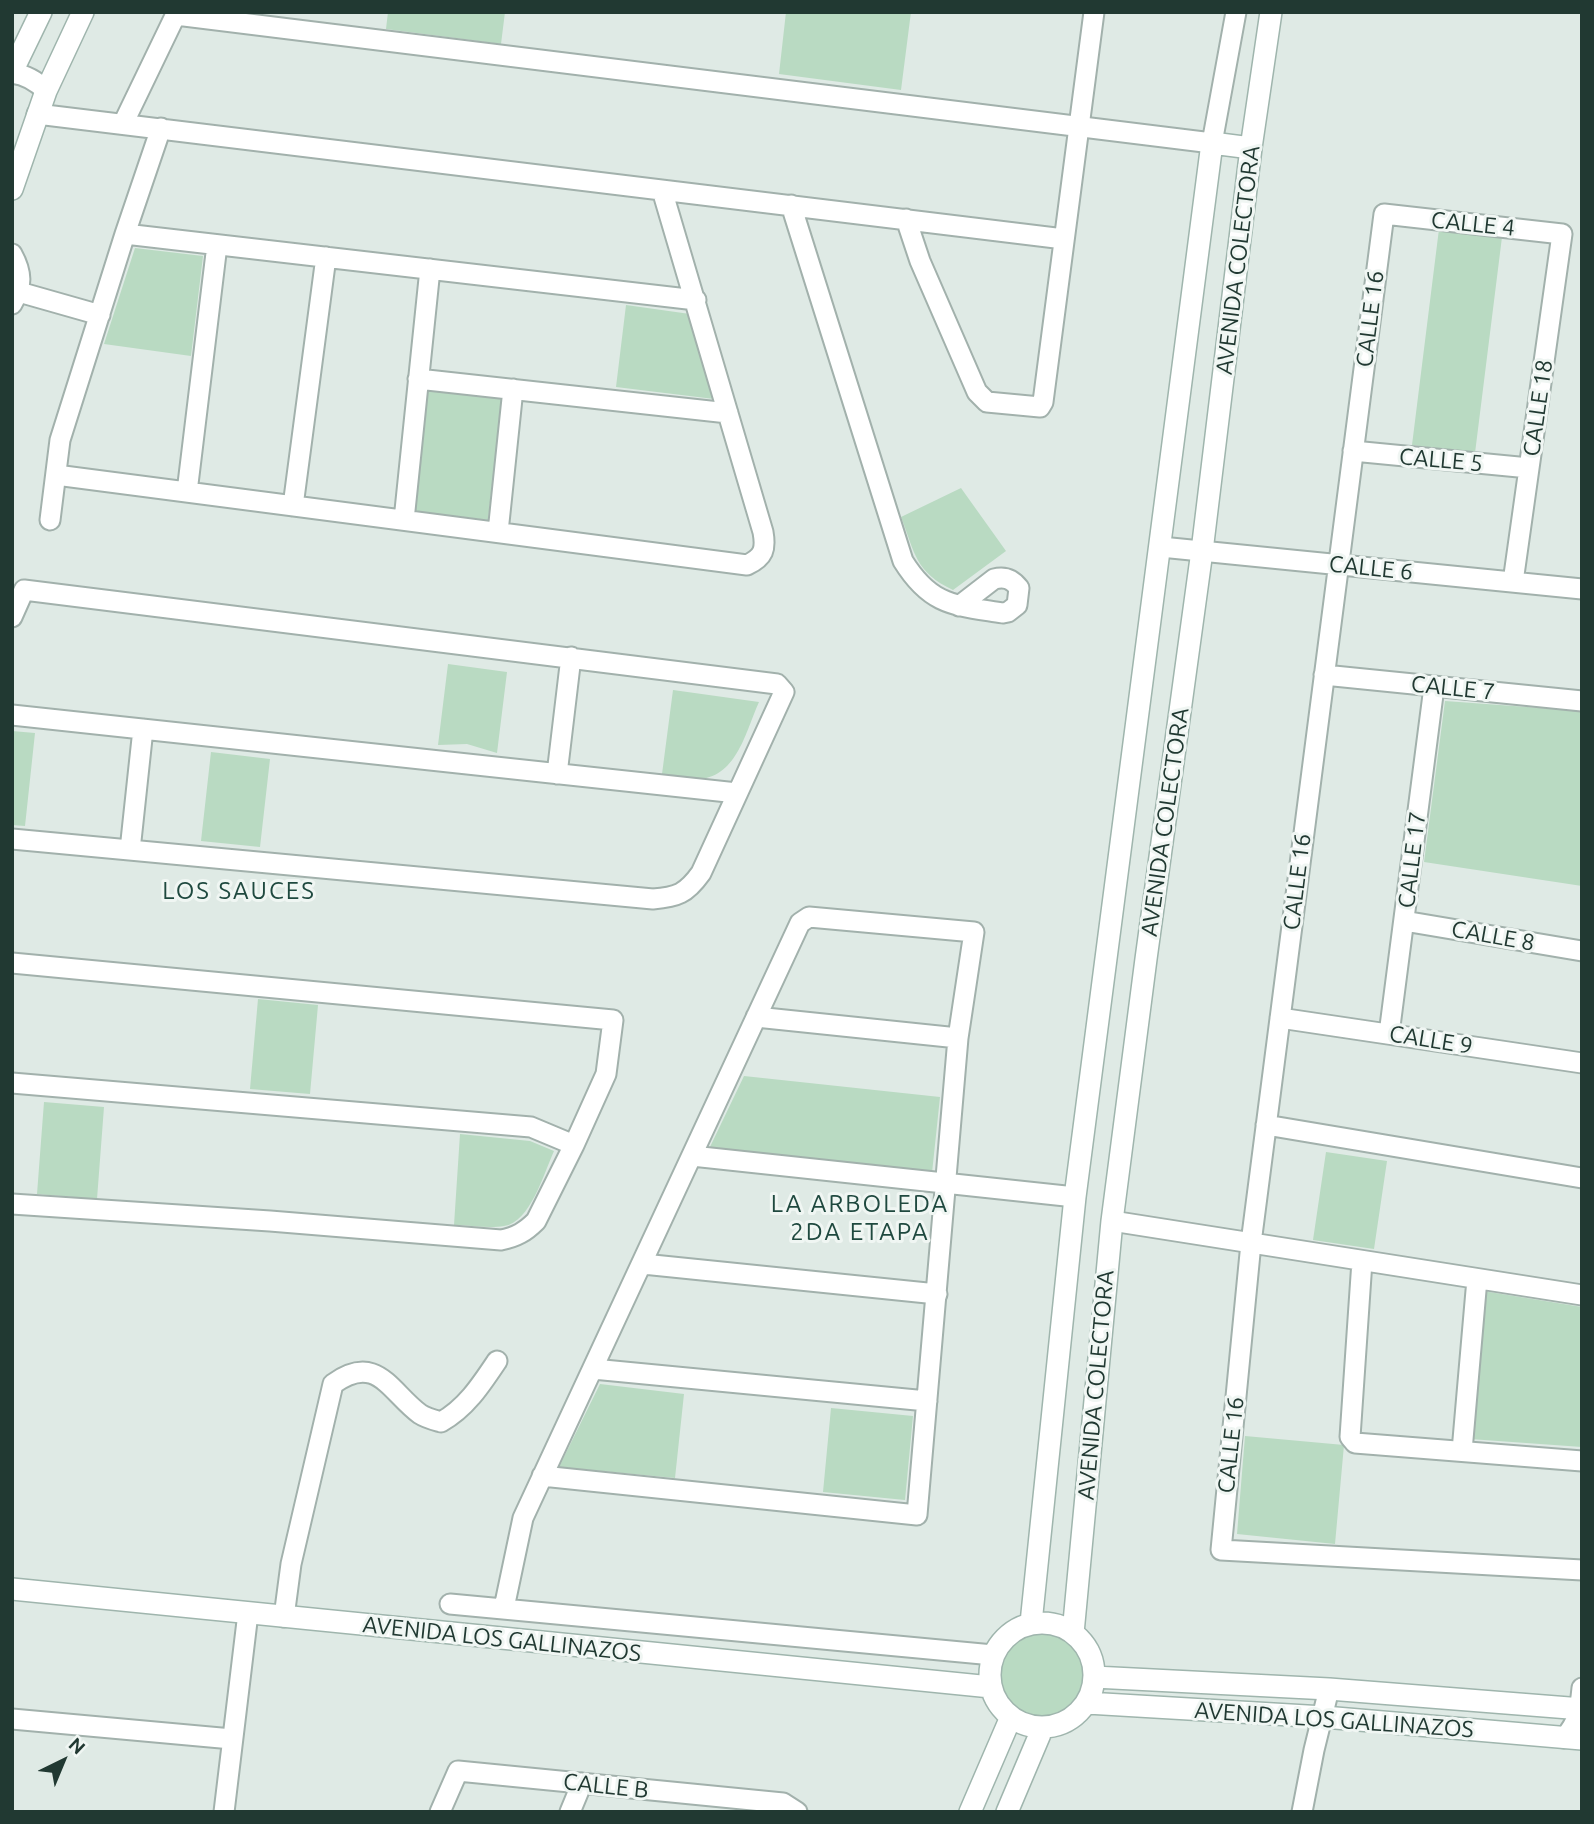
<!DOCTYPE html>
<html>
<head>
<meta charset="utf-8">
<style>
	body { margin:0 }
	#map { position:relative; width:1594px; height:1824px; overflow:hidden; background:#dfeae5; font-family:Ubuntu,sans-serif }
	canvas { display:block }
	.frame { position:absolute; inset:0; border:14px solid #213932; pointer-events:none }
	.north { position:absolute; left:28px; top:1726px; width:70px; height:70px; -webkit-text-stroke:5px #f0f6f3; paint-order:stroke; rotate:43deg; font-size:19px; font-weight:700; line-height:28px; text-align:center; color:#213932 }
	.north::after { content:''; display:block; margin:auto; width:24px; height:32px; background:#213932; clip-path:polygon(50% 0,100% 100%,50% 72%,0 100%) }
</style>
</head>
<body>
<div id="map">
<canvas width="1594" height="1824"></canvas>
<div class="frame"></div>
<div class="north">N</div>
</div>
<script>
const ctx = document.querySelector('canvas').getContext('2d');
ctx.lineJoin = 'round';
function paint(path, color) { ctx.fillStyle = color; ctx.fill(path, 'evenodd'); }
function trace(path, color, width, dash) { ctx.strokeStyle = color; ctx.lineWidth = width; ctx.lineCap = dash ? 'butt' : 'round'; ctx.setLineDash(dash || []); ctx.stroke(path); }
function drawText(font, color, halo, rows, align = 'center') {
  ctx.font = font + ' Ubuntu,sans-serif'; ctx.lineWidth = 6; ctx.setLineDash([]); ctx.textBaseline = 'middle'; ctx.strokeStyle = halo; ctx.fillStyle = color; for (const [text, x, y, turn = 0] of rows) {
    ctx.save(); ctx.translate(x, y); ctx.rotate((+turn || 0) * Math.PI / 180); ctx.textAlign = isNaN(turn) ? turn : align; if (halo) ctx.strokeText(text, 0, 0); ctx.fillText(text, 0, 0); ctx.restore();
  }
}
const green = new Path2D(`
	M388,12H505L501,44L386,29Z
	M786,12H911L901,90L779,74Z
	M1439,229L1502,237L1475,453L1412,445Z
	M135,248L203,256L191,356L104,344Z
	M626,305L690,314L714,399L616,387Z
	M427,387L502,396L488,520L414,511Z
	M961,488L1006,551L953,590C915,572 915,553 901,517Z
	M448,664L507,672L497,753L467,744L438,745Z
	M673,690L759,702C746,731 737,776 700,779C688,780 674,776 662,774Z
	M1445,701L1582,711V886L1424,862Z
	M12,731L35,733L25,826L12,825Z
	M211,752L270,759L260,847L201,841Z
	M258,999L318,1005L310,1094L250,1089Z
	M744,1076L940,1097L932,1173L709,1149Z
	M44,1102L104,1107L97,1199L37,1194Z
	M460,1134L530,1141L554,1151C544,1173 530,1223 504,1226C488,1229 470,1225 454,1225Z
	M1326,1152L1387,1161L1374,1249L1313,1240Z
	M1483,1291L1582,1307V1447L1470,1439Z
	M600,1384L684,1394L675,1478L559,1467Z
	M831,1408L913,1416L905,1500L823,1492Z
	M1245,1436L1344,1445L1335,1544L1237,1534Z
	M998 1676a44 44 0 1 1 88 0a44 44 0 1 1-88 0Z`);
const street = new Path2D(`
	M176,15L1212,143L1236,12
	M12,73C26,75 36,80 46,91
	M37,114L1064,239
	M123,124L177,12
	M791,205L903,561C931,606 954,605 1003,613L1008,612L1017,605L1019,588C1012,579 1005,576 994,579L959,606
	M906,219L920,261L977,392L987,402L1040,407L1043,402L1094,12
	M125,234L696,300
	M12,254C22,272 23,286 12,304
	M19,292L100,315
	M418,379L728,413
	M1353,451L1529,468
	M56,475L747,565C764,557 766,549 763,532L662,190
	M187,492L217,245
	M293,506L326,257
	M50,520L60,440L125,234L161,128
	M404,520L430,269
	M498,532L513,389
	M1161,547L1582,589
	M1513,582L1562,234L1384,214L1251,1243L1221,1550L1582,1570
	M12,617L24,590L777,684L784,692L701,873C686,894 677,897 653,899L12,839
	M1324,675L1582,701
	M12,715L737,793
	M557,774L571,657
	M130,850L143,729
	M1404,921L1582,951
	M12,963L613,1020L606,1074L574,1145L536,1221C525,1232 516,1237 501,1240L270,1221L12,1204
	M756,1017L958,1038
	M1280,1018L1582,1063
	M1389,1034L1434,687
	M12,1083L531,1127L574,1145
	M1266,1125L1582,1178
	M692,1156L1075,1197
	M1112,1221L1582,1295
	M1362,1261L1350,1437L1355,1443L1582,1461
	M643,1264L937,1294
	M593,1369L927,1401
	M1462,1451L1477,1279
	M450,1604L993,1655
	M504,1608L523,1518L800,923L809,917L974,932L958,1038L917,1515L542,1476
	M284,1617L291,1564L333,1384C377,1352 390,1392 420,1414C426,1418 434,1420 441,1422C466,1408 481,1385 497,1361
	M12,1719L232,1739
	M1564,1738C1578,1723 1580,1709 1582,1688
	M224,1812L248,1613
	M440,1812L458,1771L783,1803L797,1812
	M570,1812L582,1783
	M1302,1812L1314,1750L1329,1689`);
const secondary = new Path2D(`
	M12,72L41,12
	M12,189L46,91L83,12
	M12,1589L991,1687
	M1031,1623L1075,1197L1212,143L1251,148
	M990 1675a52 52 0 1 1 104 0a52 52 0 1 1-104 0Z
	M1073,1633L1112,1221L1146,959L1202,551L1251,148L1271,12
	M1094,1677L1329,1689L1582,1709
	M1087,1703L1324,1717L1582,1739
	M970,1812L1011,1717
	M1007,1812L1043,1727`);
const streetNames = [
	["CALLE 4",1473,224,6],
	["AVENIDA COLECTORA",1238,260,-83],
	["CALLE 16",1370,319,-83],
	["CALLE 18",1538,408,-82],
	["CALLE 5",1441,460,5],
	["CALLE 6",1371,568,6],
	["CALLE 7",1453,688,6],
	["AVENIDA COLECTORA",1165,822,-82],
	["CALLE 17",1412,860,-83],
	["CALLE 16",1297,882,-83],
	["CALLE 8",1493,936,10],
	["CALLE 9",1431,1040,9],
	["AVENIDA COLECTORA",1096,1385,-85],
	["CALLE 16",1231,1445,-84],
	["AVENIDA LOS GALLINAZOS",502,1639,6],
	["AVENIDA LOS GALLINAZOS",1334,1720,4],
	["CALLE B",606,1786,6]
];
const neighbourhoodNames = [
	["LOS SAUCES",239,891],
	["LA ARBOLEDA",860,1204],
	["2DA ETAPA",860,1232]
];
paint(green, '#b9dac2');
trace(street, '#a2b1ac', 23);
trace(secondary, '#9fb5ad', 24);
trace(street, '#fff', 19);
trace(secondary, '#fff', 21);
drawText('23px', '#213932', '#f0f6f3', streetNames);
ctx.letterSpacing = '2px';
drawText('24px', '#1f493f', '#f0f6f3', neighbourhoodNames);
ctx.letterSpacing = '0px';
</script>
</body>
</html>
